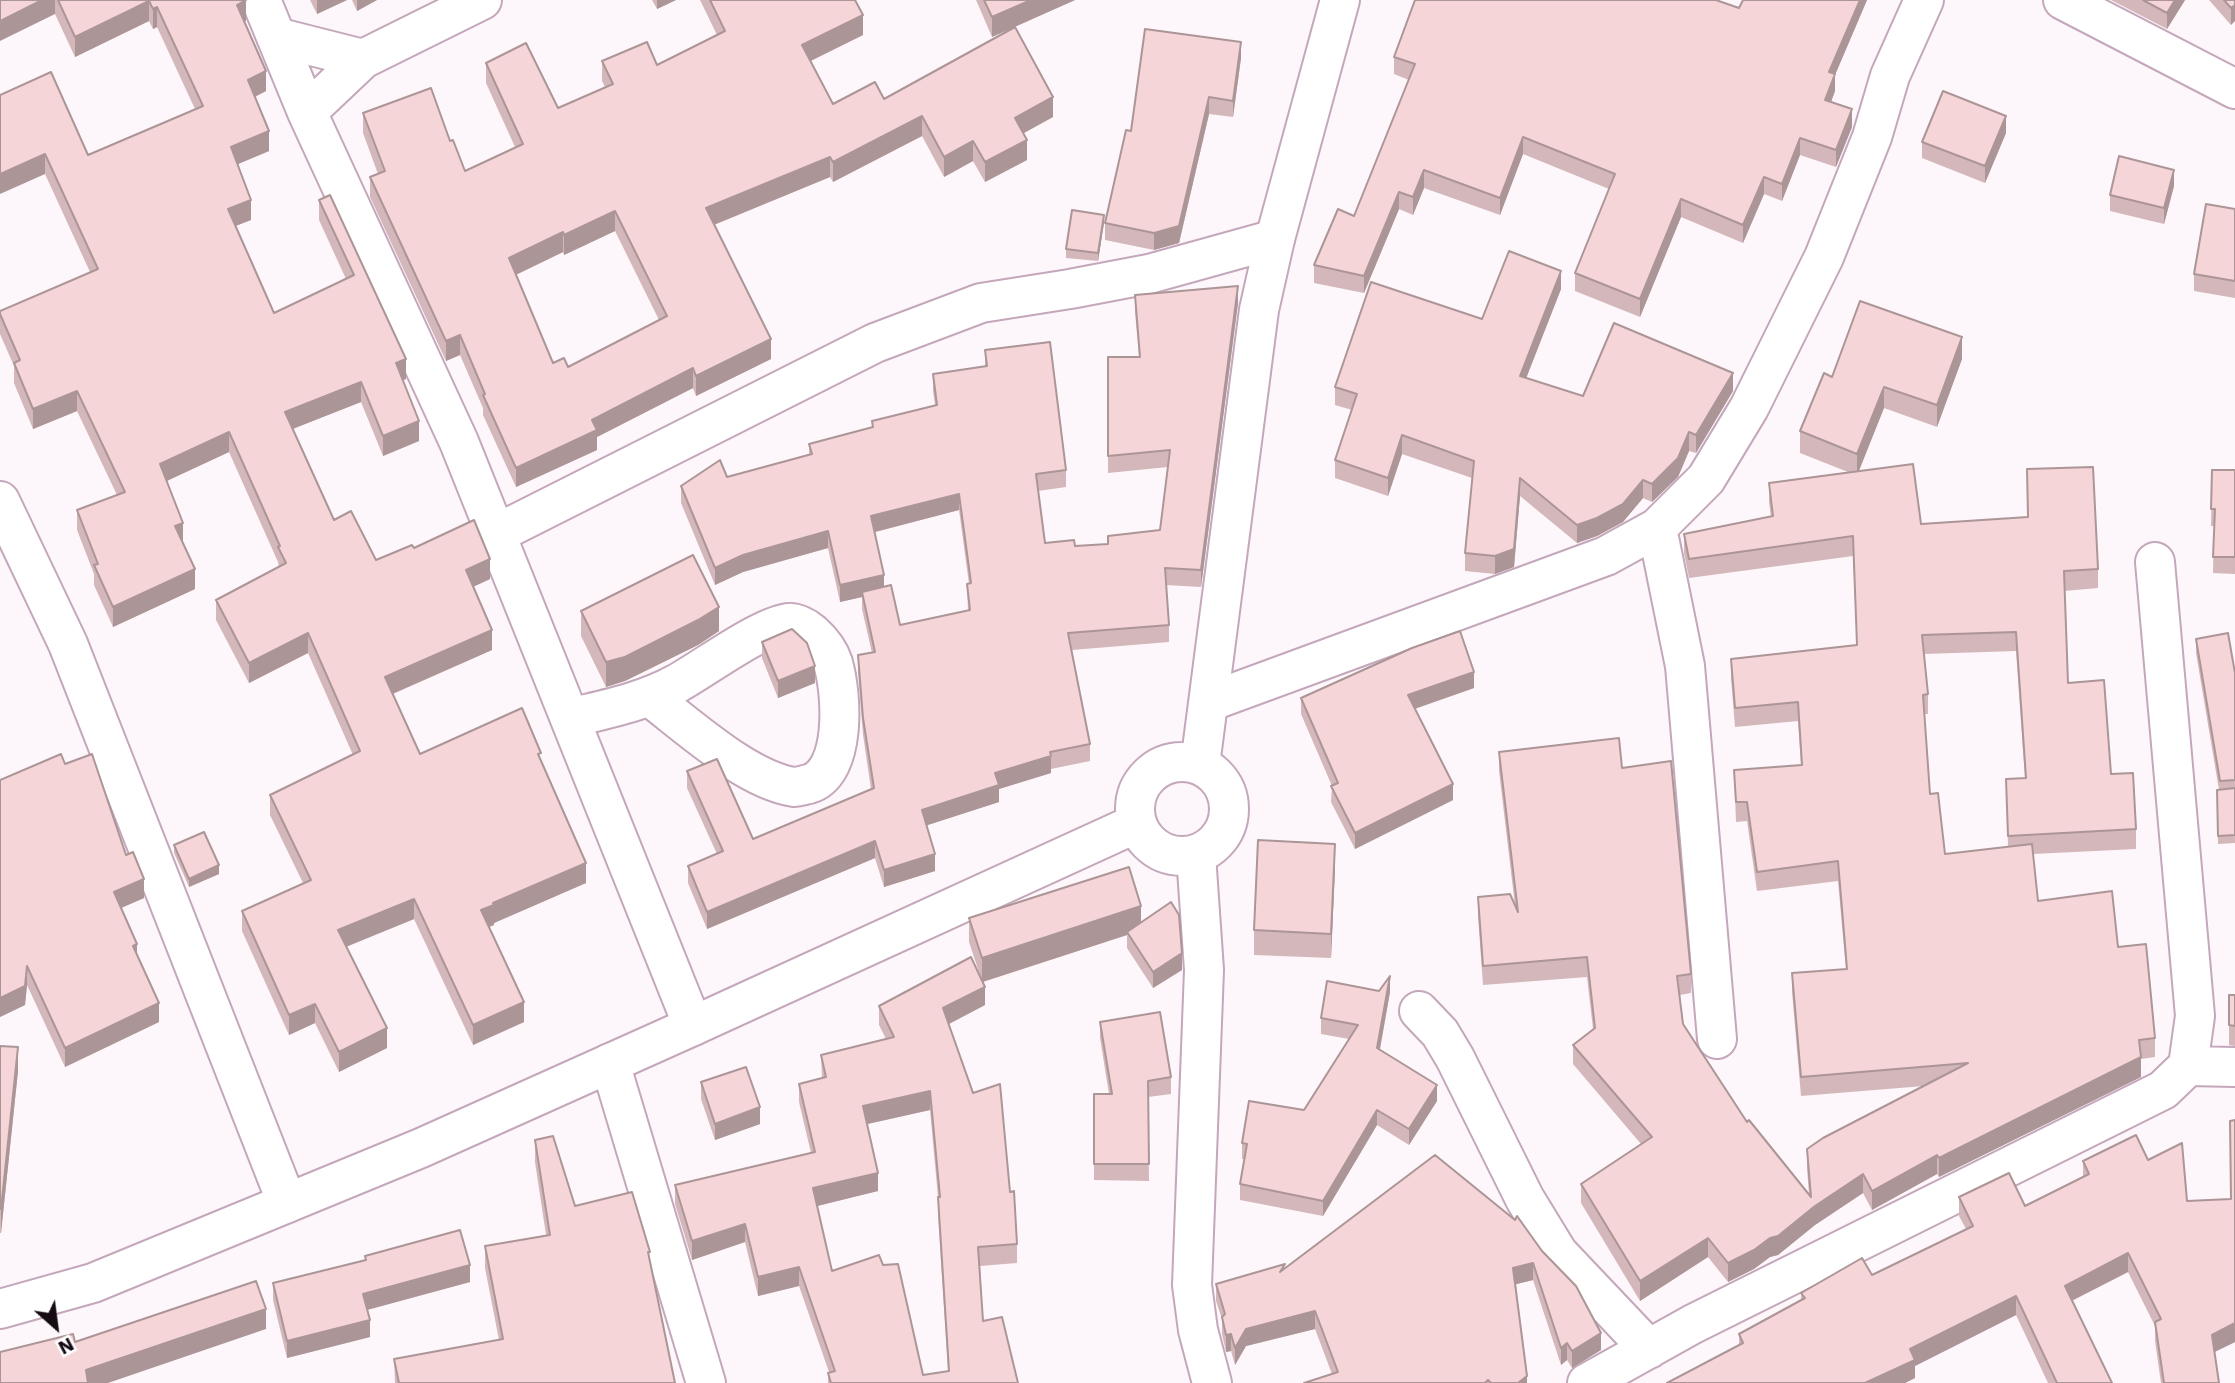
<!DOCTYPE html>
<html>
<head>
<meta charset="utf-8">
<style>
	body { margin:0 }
	#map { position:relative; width:2235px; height:1383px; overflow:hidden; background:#fdf7fb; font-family:"Work Sans",sans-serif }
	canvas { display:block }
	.north { position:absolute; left:21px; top:1292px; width:70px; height:70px; -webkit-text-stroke:5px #fff; paint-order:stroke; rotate:152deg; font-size:19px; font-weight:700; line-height:28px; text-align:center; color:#150b12 }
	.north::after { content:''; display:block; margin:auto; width:24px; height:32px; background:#150b12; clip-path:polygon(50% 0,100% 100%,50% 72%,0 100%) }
</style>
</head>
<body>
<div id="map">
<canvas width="2235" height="1383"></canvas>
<div class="north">N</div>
</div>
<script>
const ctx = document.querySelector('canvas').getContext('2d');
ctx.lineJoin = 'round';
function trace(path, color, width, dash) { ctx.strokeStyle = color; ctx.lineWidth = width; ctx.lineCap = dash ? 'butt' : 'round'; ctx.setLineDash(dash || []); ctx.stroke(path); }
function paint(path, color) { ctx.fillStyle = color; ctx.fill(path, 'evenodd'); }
const minor = new Path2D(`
	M261,0L307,112L459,442L693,1026
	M2063,0L2235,89
	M276,37L363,59
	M307,112L363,59L482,0
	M0,501L68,644L287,1203
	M1657,528L1685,666L1717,1039
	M496,534L875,343L981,303L1070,289L1149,274L1275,239
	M1209,702L1606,556L1657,528L1706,479L1749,408L1824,257L1872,137L1890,76L1924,0
	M570,718C606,709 643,702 676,684C705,668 758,628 788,623C796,622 806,628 812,633C821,641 829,651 833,663C842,694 847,772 809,784C804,785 799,787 794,787C747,780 688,726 650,697
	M1196,855L1204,970L1192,1285L1198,1330L1212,1383
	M1419,1011L1440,1033L1455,1058L1525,1199L1558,1253L1649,1349
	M610,1063L706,1383
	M2188,1066L2235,1067
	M1587,1383L1693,1324L2163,1090L2188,1066L2195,1016L2155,562`);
const tertiary = new Path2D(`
	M1135 809a47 47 0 1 1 94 0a47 47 0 1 1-94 0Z
	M1200,765L1259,310L1275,239L1340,0
	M0,1309L93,1283L421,1148L693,1026L1137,823`);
const wall = new Path2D(`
	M0,0H246V21H244L266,91L255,97L269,151L238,164L251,220L235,226L274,313L346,279L319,220V200L406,379L403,380L419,441L383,456L361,402L292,429L334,520L376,560L414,548L490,579L473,587L492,650L393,694L420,754L541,761L586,883L494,923V925L489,927L524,1022L473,1045L414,919L346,947L387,1048L339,1072L315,1023L289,1035L242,931V911L303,883L270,815V795L353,755L308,653L249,683L216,620V600L279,567L278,562L229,452L167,481L195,589L113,627L94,585V574L77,530V510L117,495L77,411L33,429L14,383V366L0,334V311L90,272L45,174L0,95L88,155L195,109L157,27L153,29L149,21L75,57L55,14Z
	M310,0H347L317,14Z
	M352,0H377L357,11Z
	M652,0H676L657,9Z
	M700,0H855L863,35L811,61L833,104L884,99L1053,117L1023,133L1027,160L985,182L973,161L944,177L922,136L833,182L830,177L714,225L771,359L696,396L693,388L597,437V450L516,487L483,415V408L460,355L446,361L370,197V177L378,174L363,133V113L450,141L465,171L515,147L486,83V63L558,108L605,87L602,81V61L657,65L717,35ZM615,231L659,320L568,367L553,363L516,275L563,252L564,255Z
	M976,0H1075L992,37Z
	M1743,0H1867L1835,75V91L1831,102L1852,127L1836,167L1800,155L1782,201L1764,194L1743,243L1681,217L1640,317L1575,291V273L1609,189L1523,154L1500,215L1424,188L1413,215L1399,209L1364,293L1314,283V265L1354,216L1409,80L1394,74V57L1739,8Z
	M2111,0H2185L2167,29Z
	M2209,0H2235L2231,25Z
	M1241,58L1233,117L1209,114L1179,243L1154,250L1105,240V223L1131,131Z
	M2006,133L1985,183L1922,158V142Z
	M2174,186L2164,224L2110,211V195Z
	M2235,209V298L2194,291V274Z
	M1104,223L1098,261L1066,258V249Z
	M1561,289L1526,378L1583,396L1733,391L1696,453L1689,451L1678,477L1652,502L1643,498L1623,522L1597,536L1577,543L1520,496L1514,567L1495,574L1465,571V553L1472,478L1402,454L1388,496L1335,478V460L1352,410L1335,405V387L1482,319Z
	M1135,295L1238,303L1201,587L1166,585L1169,625V642L1072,650L1090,744V761L1051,769V773L999,789V802L926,825L935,871L884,887L875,858L707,929L688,883V866L717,854L687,788V771L753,839L871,789L863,735L858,672V655L872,653L862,609V597L840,602L828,548L743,572L715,585L681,503V486L727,477L809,454V444L872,427V421L935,405L933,391V374L985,366V350L1066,470V487L1038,491L1045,543L1075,546L1108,544L1160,530L1168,467L1108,473V357H1139L1135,312ZM959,510L969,584H967L968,611L900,625L884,586L875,532Z
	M1962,359L1937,427L1884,408L1858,471L1921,524L2098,569V588L2064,591L2068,683L2111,774L2136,829V849L2033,854L2038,901L2118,947L2155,1038V1057L2141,1059V1077L1939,1177L1937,1174L1872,1210L1863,1193L1815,1225L1778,1255L1770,1257L1754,1269L1728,1282L1708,1257L1640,1301L1581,1203V1184L1641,1144L1573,1064V1045L1593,1029L1587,977L1483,985L1478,916V897L1515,906L1499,771V752L1622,768L1691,974V993L1680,995L1683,1024L1747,1122L1809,1195L1807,1168V1149L1924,1086L1801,1096L1792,992V973L1846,970L1838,881L1757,891L1747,821L1736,822L1734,770L1801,765L1798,721L1735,727L1731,678V659L1857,645L1853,556L1689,578L1684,553V534L1771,517L1769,502V483L1848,472L1800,453V431L1832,377ZM2016,651L2025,779H2006L2008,847L1945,854L1930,794L1924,714H1928V694L1924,654Z
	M2212,470H2235V574L2213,573L2214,526H2211Z
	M581,611L719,631L698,645L625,681L606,687L581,636Z
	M2196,639L2235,673V843L2218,844L2217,790H2219L2196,653Z
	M762,642L815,683L778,698L762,658Z
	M1474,688L1415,709L1453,800L1355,849L1331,802L1332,786L1301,714V698Z
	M65,764L126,855L144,898L121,908L159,1022L65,1067L27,985L25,1005L0,1017Z
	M174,845L219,874L189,887L174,853Z
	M1335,868L1331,958L1254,955V930Z
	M969,918L1141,922L1182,970L1153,988L1127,948V935L983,982L985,1005L949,1024L1010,1192L1017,1244V1263L980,1266L983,1321L1018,1383H828V1373L829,1372L799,1286L758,1296L745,1242L692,1260L675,1204V1185L811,1153L799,1102V1084L822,1078L821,1055L886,1039L879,1025V1006L980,975L969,942ZM930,1110L938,1197V1215L948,1371L923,1375L832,1271L817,1206L878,1191L867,1124Z
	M1379,991L1390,992L1380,1050L1437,1101L1409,1145L1377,1125L1323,1216L1240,1200V1184L1245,1159H1242V1143L1304,1110L1349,1039L1321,1034V1018Z
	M2229,995H2235V1046L2229,1045Z
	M1100,1022L1171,1077V1094L1148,1097L1149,1181L1094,1180V1094H1109L1100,1038Z
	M0,1046L18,1071L1,1233H0Z
	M701,1082L760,1124L715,1140L701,1099Z
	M2235,1120V1342L2215,1352L2219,1383H2161L2155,1341V1326L2128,1272L2072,1301L2112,1383H2048L2016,1315L1915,1366V1378L1905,1383H1667L1739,1345V1334L1801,1300V1293L1872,1275L1966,1229L1959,1216V1197L2025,1206L2083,1177V1161L2148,1160L2187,1201L2231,1199Z
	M535,1140L575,1206L650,1262L675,1383H395L394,1359L499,1340L485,1268V1246L546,1235L535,1162Z
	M1515,1220L1601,1350L1572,1368L1567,1360L1561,1365L1533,1280L1516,1284L1527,1383H1304L1332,1374L1315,1329L1246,1346L1235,1365L1231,1351L1226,1352L1222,1334V1319L1216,1301V1284Z
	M365,1256L470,1282L367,1310L370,1337L287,1358L273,1300V1283L365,1261Z`);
const shadedWall = new Path2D(`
	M42,0H55V14L0,41V21Z
	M317,0H347L317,14Z
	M357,0H377L357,11Z
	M657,0H676L657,9Z
	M1031,0H1075L992,37V17Z
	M1860,0H1867L1835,75V91L1825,118V100L1829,72Z
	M2175,0H2185L2167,29V13Z
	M149,1V21L75,57V37Z
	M246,1V21L237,25V5Z
	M2235,5V21L2231,25V8Z
	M157,7V27L153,29V9Z
	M863,15V35L802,65V45Z
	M1241,42V58L1233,117V101Z
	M266,71V91L248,100V80Z
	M1053,97V117L1015,138V118Z
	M1209,97V114L1179,243L1154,250V233Z
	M1852,109V127L1836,167V150Z
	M922,116V136L833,182V162Z
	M2006,116V133L1985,183V166Z
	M269,131V151L231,167V147Z
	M1523,137V154L1500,215V198Z
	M1800,138V155L1782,201V184Z
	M1027,140V160L985,182V162Z
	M973,141V161L944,177V157Z
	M45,154V174L0,194V174Z
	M830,157V177L706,228V208Z
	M1424,170V188L1413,215V197Z
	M2174,170V186L2164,224V208Z
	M1764,177V194L1743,243V225Z
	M1399,192V209L1364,293V276Z
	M1681,199V217L1640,317V299Z
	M251,200V220L228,229V209Z
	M615,211V231L564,255V235Z
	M1104,215V223L1098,261V253Z
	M563,232V252L509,278V258Z
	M1561,271V289L1520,394V376Z
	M1238,286V303L1201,587V570Z
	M460,335V355L446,361V341Z
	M1962,337V359L1937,427V405Z
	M771,339V359L696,396V376Z
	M406,359V379L396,383V363Z
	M693,368V388L597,437V450L516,487V468L592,420Z
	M1733,373V391L1696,453V435Z
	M361,382V402L285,432V412Z
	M1884,387V408L1857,476V454Z
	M77,391V411L33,429V409Z
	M419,421V441L383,456V436Z
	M229,432V452L160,484V464Z
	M1689,432V451L1678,477L1652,502V484Z
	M1402,435V454L1388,496V478Z
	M1520,478V496L1514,567L1495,574V556Z
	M1643,480V498L1623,522L1597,536L1577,543V525Z
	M959,494V510L871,533V516Z
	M183,523V543L175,526Z
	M828,531V548L743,572L715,585V568L743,555Z
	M490,559V579L466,590V570Z
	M195,569V589L113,627V607Z
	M884,575V592H862V597L840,602V585Z
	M719,607V631L698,645L625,681L606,687V662Z
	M492,630V650L385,697V677Z
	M308,633V653L249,683V663Z
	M815,666V683L778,698V681Z
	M1474,672V688L1408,711V695Z
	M1051,756V773L999,789V802L922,827V810L995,773Z
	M1453,784V800L1355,849V833Z
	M875,841V858L707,929V912Z
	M1335,844V868L1331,958V934Z
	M935,854V871L884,887V870Z
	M586,863V883L494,923V925L481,930V910L493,903Z
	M219,865V874L189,887V879Z
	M144,879V898L114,911V892Z
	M414,899V919L338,950V930Z
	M1141,906V930L1127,932V935L982,982V958Z
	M137,944V963L133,946Z
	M1182,953V970L1153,988V972Z
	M27,966V985L25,1005L0,1017V998Z
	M1390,976V992L1377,1064V1048Z
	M985,987V1005L943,1027V1008Z
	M524,1002V1022L473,1045V1025Z
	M159,1003V1022L65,1067V1048Z
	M315,1004V1023L289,1035V1015Z
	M387,1028V1048L339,1072V1052Z
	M18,1047V1071L1,1233V1209Z
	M2141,1057V1077L1939,1177V1158Z
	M1437,1085V1101L1409,1145V1129Z
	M930,1091V1110L863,1125V1106Z
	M760,1107V1124L715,1140V1124Z
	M1377,1110V1125L1323,1216V1201Z
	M1937,1155V1174L1872,1210V1191Z
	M878,1173V1191L813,1207V1188Z
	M1863,1174V1193L1815,1225L1778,1255L1770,1257L1754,1269L1728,1282V1263L1770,1238Z
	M745,1224V1242L692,1260V1241Z
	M1708,1238V1257L1640,1301V1281Z
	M2128,1253V1272L2065,1304V1286Z
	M1533,1263V1280L1513,1285V1268Z
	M470,1265V1282L363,1311V1294Z
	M799,1267V1286L758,1296V1277Z
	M2016,1296V1315L1915,1366V1378L1905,1383H1865L1910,1349Z
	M266,1309V1329L108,1383H86V1370Z
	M1315,1311V1329L1246,1346L1235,1365V1348L1246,1329Z
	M370,1320V1337L287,1358V1341Z
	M2235,1323V1342L2212,1353V1335Z
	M1601,1333V1350L1572,1368V1351Z
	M1231,1334V1351L1226,1352V1335Z
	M1567,1343V1360L1561,1365V1348Z
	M1527,1376V1383H1518Z`);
const building = new Path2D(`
	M0,0H42L0,21Z
	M58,0H246L237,5L266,71L248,80L269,131L231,147L251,200L228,209L274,313L354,275L319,200L330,195L406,359L396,363L419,421L383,436L361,382L285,412L334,520L351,511L376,560L412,545L414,548L474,520L490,559L466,570L492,630L385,677L420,754L522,708L541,753L538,754L586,863L493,903L494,905L481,910L524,1002L473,1025L414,899L338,930L387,1028L339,1052L315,1004L289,1015L242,911L311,880L270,795L360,751L308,633L249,663L216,600L286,563L278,547L280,546L229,432L160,464L183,523L175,526L195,569L113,607L94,565L98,564L77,510L125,492L77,391L33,409L14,363L20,360L0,314V311L98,269L45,154L0,174V95L51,72L88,155L203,106L157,7L153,9L149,1L75,37Z
	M710,0H855L863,15L802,45L833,104L875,82L884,99L1015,27L1053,97L1015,118L1027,140L985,162L973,141L944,157L922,116L833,162L830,157L706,208L771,339L696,376L693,368L592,420L597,430L516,468L483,395L485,394L460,335L446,341L370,177L385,171L363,113L431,88L450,141L453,140L465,171L523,144L486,63L526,43L558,108L613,84L602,61L647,42L657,65L725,31ZM615,211L667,316L568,367L564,358L553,363L509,258L563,232L564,235Z
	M984,0H1031L992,17Z
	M1415,0H1716L1739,8L1743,0H1860L1829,72L1835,74L1825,100L1852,109L1836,150L1800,138L1782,184L1764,177L1743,225L1681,199L1640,299L1575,273L1615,174L1523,137L1500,198L1424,170L1413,197L1399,192L1364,276L1314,265L1338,209L1354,216L1415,64L1394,57Z
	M2143,0H2175L2167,13Z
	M2224,0H2235V5L2231,8Z
	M1145,29L1241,42L1233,101L1209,97L1179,226L1154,233L1105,223L1126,130L1131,131Z
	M1943,91L2006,116L1985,166L1922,142Z
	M2119,156L2174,170L2164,208L2110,195Z
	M2206,204L2235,209V281L2194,274Z
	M1072,210L1104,215L1098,253L1066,249Z
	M1509,251L1561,271L1520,376L1583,396L1614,323L1733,373L1696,435L1689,432L1678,458L1652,484L1643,480L1623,504L1597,518L1577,525L1520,478L1514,549L1495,556L1465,553L1474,461L1402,435L1388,478L1335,460L1357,394L1335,387L1371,282L1482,319Z
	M1238,286L1201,570L1165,568L1169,625L1068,633L1090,744L1050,752L1051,756L995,773L999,785L922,810L935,854L884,870L875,841L707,912L688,866L723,851L687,771L717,759L753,839L874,788L863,718L858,655L875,652L862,592L891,585L900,625L970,610L967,584L971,583L959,494L871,516L884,575L840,585L828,531L743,555L715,568L681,486L720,460L727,477L812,454L809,444L873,427L872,421L937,405L933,374L987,366L985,350L1050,342L1066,470L1036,474L1045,543L1074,540L1075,546L1108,544V536L1160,530L1170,450L1108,456V357H1140L1135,295Z
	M1860,301L1962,337L1937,405L1884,387L1857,454L1800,431L1824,373L1832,377Z
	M1913,464L1921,524L2028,517L2027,469L2093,467L2098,569L2064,571L2068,683L2104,680L2111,774L2133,773L2136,829L2008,836L2006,779L2026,778L2016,632L1922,635L1928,694L1923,695L1930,794L1938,793L1945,854L2032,844L2038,901L2112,891L2118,947L2146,944L2155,1038L2139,1040L2141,1057L1939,1158L1937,1155L1872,1191L1863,1174L1815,1206L1778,1236L1770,1238L1754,1250L1728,1263L1708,1238L1640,1281L1581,1184L1652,1137L1573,1045L1595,1028L1587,957L1483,966L1478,897L1510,894L1518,912L1499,752L1619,738L1622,768L1671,761L1691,974L1677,976L1683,1024L1747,1122L1749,1120L1811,1197L1807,1149L1823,1138L1968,1063L1801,1077L1792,973L1847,969L1838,861L1757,872L1747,802H1736L1734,770L1802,765L1798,702L1735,708L1731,659L1857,645L1853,536L1689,559L1684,534L1773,516L1769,483Z
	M2212,470H2235V557H2213L2215,509H2211Z
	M693,555L719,607L698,620L625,657L606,662L581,611Z
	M792,629L807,643L815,666L778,681L762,642Z
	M1460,631L1474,672L1408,695L1453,784L1355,833L1331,786L1338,783L1301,698L1412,648Z
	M2228,633L2235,673V780L2220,781L2196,639Z
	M61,754L65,764L92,754L126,855L133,852L144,879L114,892L137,944L133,946L159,1003L65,1048L27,966L25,986L0,998V780Z
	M2235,788V835L2218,836L2217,790Z
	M204,832L219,865L189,879L174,845Z
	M1258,840L1335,844L1331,934L1254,930Z
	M1129,867L1141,906L982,958L969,918Z
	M1171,902L1179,915L1182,953L1153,972L1127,932Z
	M971,957L985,987L943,1008L973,1093L1000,1084L1010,1192L1014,1191L1017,1244L978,1247L983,1321L1002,1317L1018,1383H831L828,1373L835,1371L799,1267L758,1277L745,1224L692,1241L675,1185L815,1152L799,1084L826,1077L821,1055L894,1037L879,1006ZM930,1091L940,1197H938L949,1371L923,1375L898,1264L883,1265L879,1255L832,1271L813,1188L878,1173L863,1106Z
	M1390,976L1377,1048L1437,1085L1409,1129L1377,1110L1323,1201L1240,1184L1247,1144L1242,1143L1249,1101L1304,1110L1358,1025L1321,1018L1327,981L1379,991Z
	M2229,995H2235V1026L2229,1025Z
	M1160,1012L1171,1077L1148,1081L1149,1164H1094V1094H1112L1100,1022Z
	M0,1046L18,1047L1,1209L0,1208Z
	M746,1067L760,1107L715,1124L701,1082Z
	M2235,1120V1323L2212,1335L2219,1383H2164L2155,1322L2161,1319L2128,1253L2065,1286L2112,1383H2057L2016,1296L1910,1349L1915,1360L1865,1383H1667L1743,1343L1739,1334L1805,1298L1801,1293L1862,1258L1872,1275L1973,1226L1959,1197L2009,1173L2025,1206L2089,1174L2083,1161L2136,1135L2148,1160L2182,1143L2187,1201L2231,1199L2230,1121Z
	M553,1136L575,1206L632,1192L650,1252H648L675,1383H399L394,1359L503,1339L485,1246L550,1235L535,1140Z
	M1435,1155L1515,1220L1517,1216L1542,1251L1576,1286L1601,1333L1572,1351L1567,1343L1561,1348L1533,1263L1513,1268L1527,1376L1518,1383H1491L1488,1380L1485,1383H1304L1338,1372L1315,1311L1246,1329L1235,1348L1231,1334L1226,1335L1222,1317L1225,1314L1216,1284L1285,1264L1280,1272Z
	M460,1230L470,1265L363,1294L370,1320L287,1341L273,1283L366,1260L365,1256Z
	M256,1281L266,1309L86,1370L88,1383H0V1352L73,1334L75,1342Z`);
trace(minor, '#c4a7bb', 42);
trace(tertiary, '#c4a7bb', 42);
trace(minor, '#fff', 38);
trace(tertiary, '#fff', 38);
paint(wall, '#d4b7ba');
paint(shadedWall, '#ac9597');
paint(building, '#f6d5d8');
trace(building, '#ac9597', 2);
</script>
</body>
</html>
